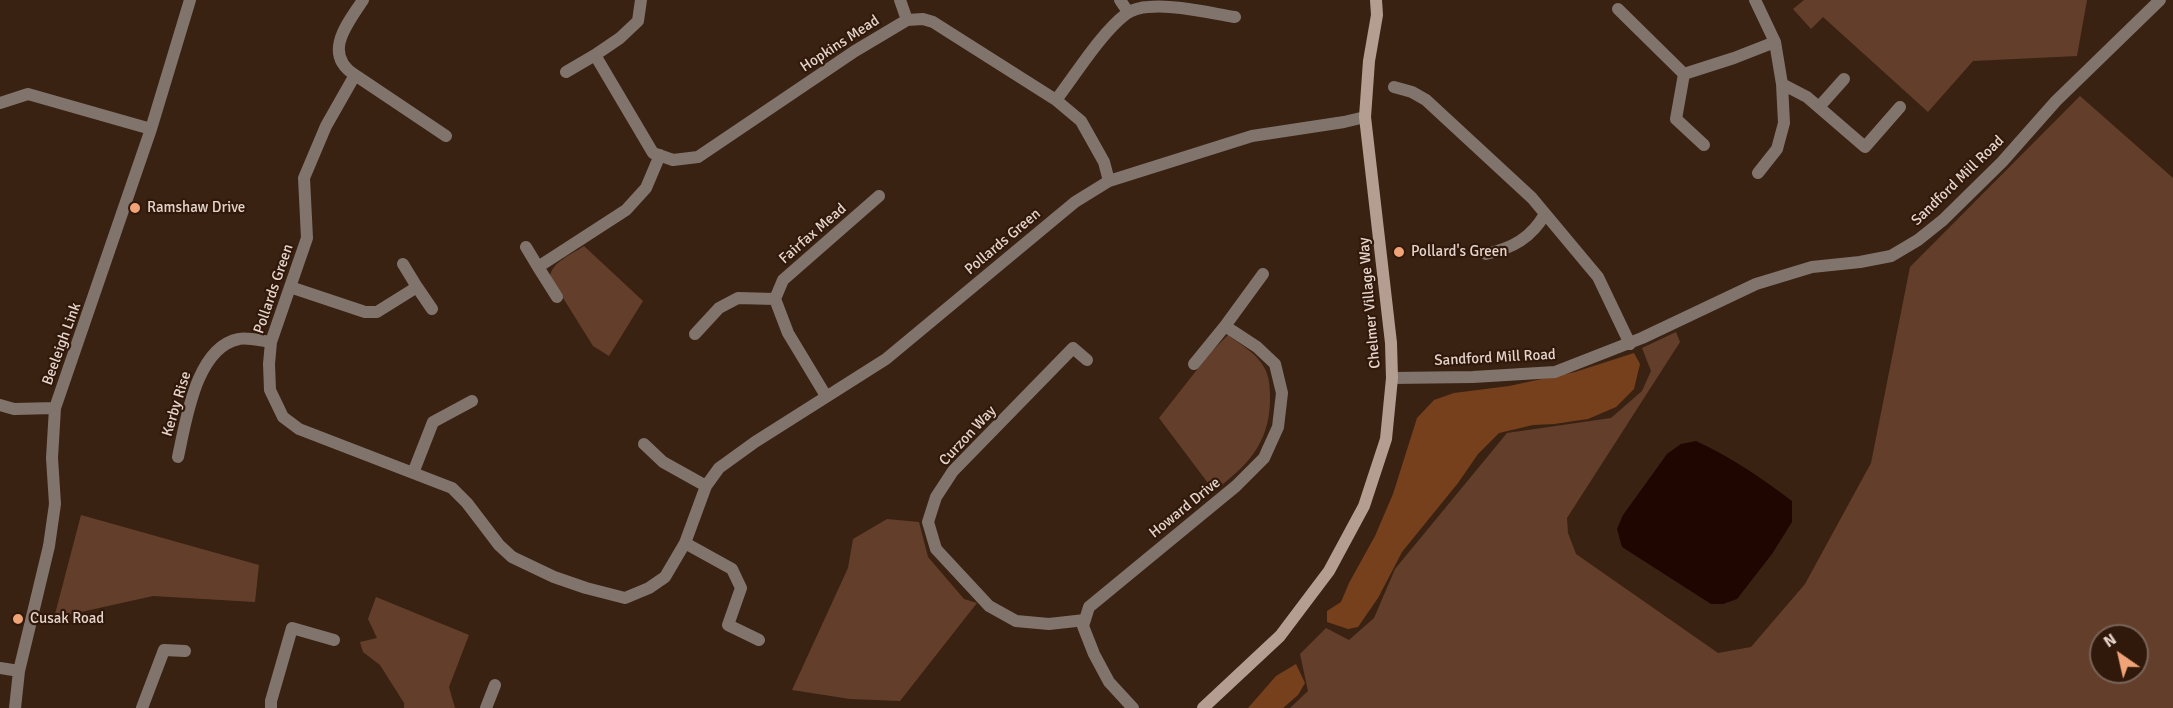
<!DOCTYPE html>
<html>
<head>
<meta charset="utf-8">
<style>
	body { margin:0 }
	#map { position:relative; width:2173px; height:708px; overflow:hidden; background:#3a2213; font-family:Signika,sans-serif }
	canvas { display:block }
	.north { position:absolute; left:2089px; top:624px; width:60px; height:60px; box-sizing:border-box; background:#30180a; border:2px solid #786357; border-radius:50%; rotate:326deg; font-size:16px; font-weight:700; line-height:24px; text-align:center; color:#e5d4cb }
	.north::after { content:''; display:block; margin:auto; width:21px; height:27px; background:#efa377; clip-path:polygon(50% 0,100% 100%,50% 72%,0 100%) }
</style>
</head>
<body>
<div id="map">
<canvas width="2173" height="708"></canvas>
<div class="north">N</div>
</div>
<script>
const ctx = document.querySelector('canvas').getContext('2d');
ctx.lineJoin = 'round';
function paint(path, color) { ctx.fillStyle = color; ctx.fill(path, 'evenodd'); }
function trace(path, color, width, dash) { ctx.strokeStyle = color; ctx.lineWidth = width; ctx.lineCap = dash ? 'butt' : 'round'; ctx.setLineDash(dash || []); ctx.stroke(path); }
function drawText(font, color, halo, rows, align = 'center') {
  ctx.font = font + ' Signika,sans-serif'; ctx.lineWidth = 4.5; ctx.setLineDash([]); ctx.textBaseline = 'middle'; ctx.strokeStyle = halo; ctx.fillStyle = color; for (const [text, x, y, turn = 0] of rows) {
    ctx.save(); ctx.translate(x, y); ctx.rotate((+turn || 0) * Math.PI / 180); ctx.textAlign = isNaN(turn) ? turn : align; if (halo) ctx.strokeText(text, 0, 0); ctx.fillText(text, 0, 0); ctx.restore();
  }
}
const green = new Path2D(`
	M1804,0H2087L2077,56L1973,61L1928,112L1823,17L1811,29L1793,9Z
	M2080,96L2173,178V708H1290L1308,691L1300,654L1326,628L1349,640L1374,618L1395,569L1507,433L1611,418L1642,391L1651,371L1642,348L1676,332L1680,342L1567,518L1568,533L1576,554L1718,653L1751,647L1805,584L1871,463L1910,267ZM2101,636H2137V672H2101Z
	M584,246L643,301L609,356L593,346L550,277C551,262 573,254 584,246Z
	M1228,335C1241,345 1258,354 1265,369C1270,379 1270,390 1270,401C1269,444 1247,466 1214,491L1159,418L1211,352Z
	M81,515L259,565L255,602L153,596L54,618Z
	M887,519L919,522L928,557L964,599L977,603L900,701L850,699L792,690L848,568L853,539Z
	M376,597L469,635L449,687L455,708H404V703L380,665L363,652L360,642L377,638L368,619Z`);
const forest = new Path2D(`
	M1634,353L1640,364L1634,389L1616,407L1588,419L1554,424L1533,425L1499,433L1478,454L1458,483L1402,552L1378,598L1358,627L1348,629L1327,622V611L1341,602L1349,583L1375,536L1393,494L1417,418L1434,400L1454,393L1509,386L1575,372Z
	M1296,664L1305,683L1298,695L1283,708H1248L1276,676Z`);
const water = new Path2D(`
	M1696,441C1733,458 1760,477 1792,501V522L1772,554L1737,599L1723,604H1711L1622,547L1617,529L1623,515L1667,454L1681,444Z`);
const street = new Path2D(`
	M363,0C347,24 322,54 355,75L326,126L304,178L307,238L271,342L269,364L270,390L283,417L299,429L452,488L467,503L499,545L512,557L554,577L586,588L625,598L649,588L665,577L685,543L706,486L719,468L755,442L886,359L1075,202L1109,181L1252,136L1344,122L1365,117
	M641,0L638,21L620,38L595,55L653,153L673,160L698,157L855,51L907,20L923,19L933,22L1056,100L1081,121L1104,162L1109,181
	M900,0L907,20
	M1120,0L1128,12
	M1755,0L1775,42L1782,84L1784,123L1777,149L1758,173
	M1618,9L1684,74L1734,58L1775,42
	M566,72L595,55
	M1684,74L1676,119L1704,145
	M355,75L446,136
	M1782,84L1807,97L1865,147L1900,107
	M1394,87L1412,92L1426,100L1532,198L1598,277L1630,344
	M1056,100C1076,74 1101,33 1126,14C1131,10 1142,7 1148,7C1173,4 1210,13 1235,17
	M0,103L28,94L151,129
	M1819,107L1844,79
	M526,247L538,267L626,210L646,188L660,155
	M1486,254C1513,248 1531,238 1545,214
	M538,267L557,297
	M290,287L365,312H377L417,287L403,264
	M417,287L432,309
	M695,334L719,308L738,298L775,299
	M1194,364L1225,326
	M1392,378L1473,377L1555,372L1642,338L1756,284L1812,267L1860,262L1891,256L1918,240L1943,220L2002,162L2056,101L2160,0
	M826,396L788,333L775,299L783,280L879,196
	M0,405L14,409L55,408
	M644,444L663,462L706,486
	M178,457C186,421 196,347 239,339C248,337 261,341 271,342
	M413,473L433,422L472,401
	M685,543L732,569L741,588L728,625L759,640
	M1085,620L1049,624L1016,621L989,606L936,549L928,522L936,497L953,471L1073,348L1087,360
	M0,668L19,671
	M15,708L19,671L49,546L55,504L52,458L55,408L151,129L190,0
	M142,708L164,650L185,651
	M271,708V701L292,628L334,640
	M486,708L495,685
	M1133,708L1109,682L1094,654L1083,626L1089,607L1236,486L1264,458L1278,427L1282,393L1275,364L1257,347L1225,326L1263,274`);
const secondary = new Path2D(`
	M1203,708L1280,636L1329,571L1364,506L1386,439L1392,378L1391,343L1365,117L1369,61L1377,15L1376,0`);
const markers = [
	[135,208,6,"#efa377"],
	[1399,252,6,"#efa377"],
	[18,619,6,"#efa377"]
];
const streetNames = [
	["Hopkins Mead",840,44,-33],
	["Sandford Mill Road",1958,181,-44],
	["Fairfax Mead",813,234,-41],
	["Pollards Green",1003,242,-40],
	["Pollards Green",274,289,-71],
	["Chelmer Village Way",1370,303,-95],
	["Beeleigh Link",62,344,-70],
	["Sandford Mill Road",1495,358,-3],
	["Kerby Rise",177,404,-73],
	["Curzon Way",968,436,-47],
	["Howard Drive",1185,508,-39]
];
const poiNames = [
	["Ramshaw Drive",147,208],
	["Pollard's Green",1411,252],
	["Cusak Road",30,619]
];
paint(green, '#633f2b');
paint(forest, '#76401d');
paint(water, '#200600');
trace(street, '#81746c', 12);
trace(secondary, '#b49e92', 12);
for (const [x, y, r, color] of markers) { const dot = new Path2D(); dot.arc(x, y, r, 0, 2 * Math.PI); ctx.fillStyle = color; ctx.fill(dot); trace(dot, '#30180a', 2); }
drawText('15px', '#e5d4cb', '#30180a', streetNames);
drawText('15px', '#e5d4cb', '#30180a', poiNames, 'left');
</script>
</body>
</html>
